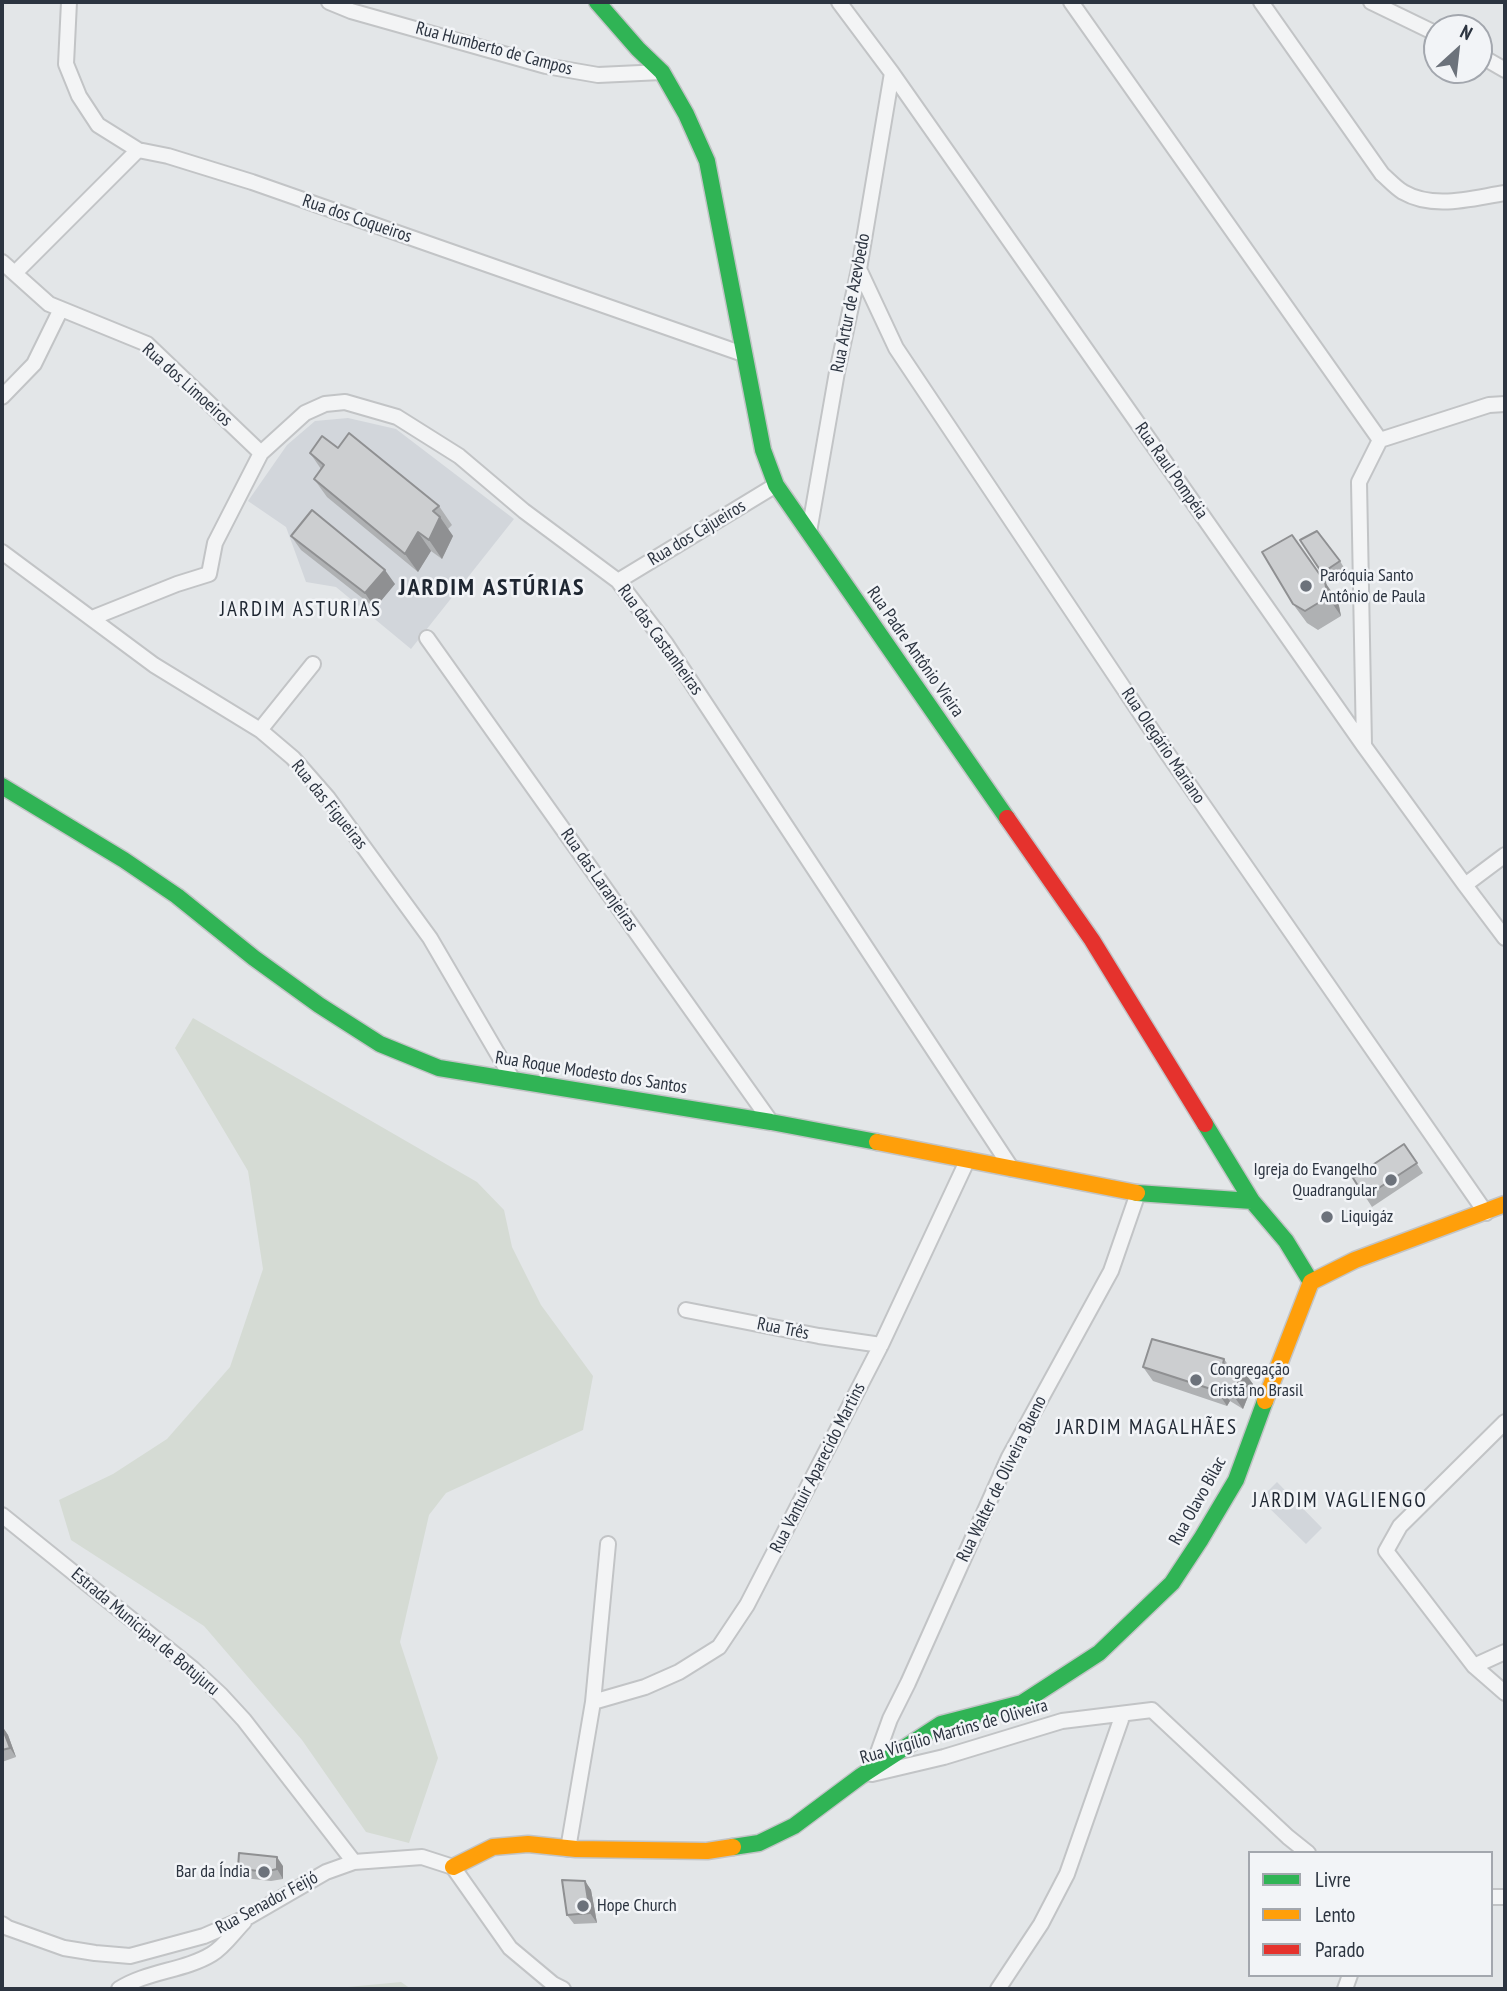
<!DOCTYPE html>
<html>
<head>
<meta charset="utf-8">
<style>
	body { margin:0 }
	#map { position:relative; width:1507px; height:1991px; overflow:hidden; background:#e3e6e8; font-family:"PT Sans Narrow",sans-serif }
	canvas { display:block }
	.frame { position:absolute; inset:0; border:4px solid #2c3440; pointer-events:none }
	.legend { position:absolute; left:1248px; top:1851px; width:245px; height:126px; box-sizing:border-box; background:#f2f4f7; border:2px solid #a3a7ae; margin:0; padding:9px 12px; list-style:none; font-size:21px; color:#2c3440 }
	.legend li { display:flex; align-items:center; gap:14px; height:35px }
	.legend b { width:35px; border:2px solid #a3a7ae }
	.north { position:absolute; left:1423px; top:14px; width:70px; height:70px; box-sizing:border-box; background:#f2f4f7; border:2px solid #a3a7ae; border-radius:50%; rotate:27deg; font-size:19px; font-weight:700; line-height:28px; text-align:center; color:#2c3440 }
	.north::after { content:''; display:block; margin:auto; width:24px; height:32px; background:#6c727b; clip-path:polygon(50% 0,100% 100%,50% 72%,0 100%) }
</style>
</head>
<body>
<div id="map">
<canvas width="1507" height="1991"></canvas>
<div class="frame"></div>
<ul class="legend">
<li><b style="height:9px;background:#30b455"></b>Livre</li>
<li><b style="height:9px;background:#ff9f0a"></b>Lento</li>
<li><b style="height:9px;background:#e5322d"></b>Parado</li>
</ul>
<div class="north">N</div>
</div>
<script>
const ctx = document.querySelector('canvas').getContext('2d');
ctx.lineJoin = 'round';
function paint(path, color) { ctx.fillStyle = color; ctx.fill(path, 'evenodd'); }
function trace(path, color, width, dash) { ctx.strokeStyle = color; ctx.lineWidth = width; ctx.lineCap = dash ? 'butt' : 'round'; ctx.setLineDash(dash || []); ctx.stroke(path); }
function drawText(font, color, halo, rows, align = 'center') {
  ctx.font = font + ' "PT Sans Narrow",sans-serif'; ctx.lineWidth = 5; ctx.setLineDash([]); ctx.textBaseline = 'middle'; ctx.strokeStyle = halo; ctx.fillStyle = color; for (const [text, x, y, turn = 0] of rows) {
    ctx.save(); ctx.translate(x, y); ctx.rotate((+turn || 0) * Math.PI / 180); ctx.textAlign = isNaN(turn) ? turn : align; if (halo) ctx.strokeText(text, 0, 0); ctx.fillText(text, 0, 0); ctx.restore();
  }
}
const built = new Path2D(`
	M348,418L396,429L514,519L411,649L336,587L306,582L286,527L248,501L287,445L315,421Z
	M1277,1482L1322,1528L1306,1544L1260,1499Z`);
const green = new Path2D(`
	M193,1018L477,1182L504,1210L512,1247L541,1305L593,1376L583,1430L446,1493L429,1515L400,1642L438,1758L409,1843L366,1832L302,1740L204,1626L71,1540L59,1500L113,1474L167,1439L230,1367L263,1269L248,1171L175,1048Z
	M401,1982L411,1989H334L337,1988Z`);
const street = new Path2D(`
	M69,2L66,64L79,96L98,125L138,150L168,156L252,182L743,354
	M329,2L351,11L546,66L598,75L662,72
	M839,2L892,73L1364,746L1465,885L1505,938
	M1071,2L1380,440
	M1261,2L1382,174C1389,180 1395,187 1403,192C1434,210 1472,198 1505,193
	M1371,2L1437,34
	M1479,55L1505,70
	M2,262L49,304L147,344L261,453
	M859,269L896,348L1165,750L1486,1213
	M15,273L138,150
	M2,397L34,364L61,309
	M1380,440L1489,405L1505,404
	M809,532L837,372L859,269L892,73
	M2,552L154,665L260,730L293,758L328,798L430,938L513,1080
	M618,581L776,485
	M92,618L177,584L209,574L215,543L261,453L305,413L325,404L345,402L397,417L459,456L524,511L618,581L666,644L1012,1169
	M427,638L771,1122
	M260,730L313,664
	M1364,745L1359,482L1380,440
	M1465,885L1505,855
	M686,1310L819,1336L881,1345
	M1505,1422L1400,1526L1386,1551L1474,1666L1505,1693
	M2,1515L193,1669L221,1695L244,1720L354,1862
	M1474,1666L1505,1652
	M593,1702L645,1687L679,1672L719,1647L747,1605L881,1345L968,1159
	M872,1769L890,1719L908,1683L1009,1457L1111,1271L1138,1193
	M872,1774L944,1757L1062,1721L1152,1710L1288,1837L1308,1853
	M568,1849L593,1702L608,1544
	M1491,1897H1505
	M2,1924L8,1928L64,1948L95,1953L130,1956L204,1936L250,1916L326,1872L354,1862L422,1857L453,1867L510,1948L553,1984L563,1989
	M119,1989C147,1971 184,1971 212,1954C224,1947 234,1932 244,1922
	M998,1989L1041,1924L1067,1874L1123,1714
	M1345,1989L1350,1975`);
const fast = new Path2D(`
	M597,2L638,49L662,72L686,114L707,161L763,450L776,485L1007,818
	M2,786L124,860L177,896L254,958L319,1005L380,1044L439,1068L771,1122L877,1142
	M1205,1124L1252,1201L1286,1241L1311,1282
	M1137,1193L1252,1201
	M733,1847L759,1843L794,1826L861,1776L941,1724L1022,1703L1099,1653L1172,1583L1201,1539L1236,1480L1265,1401`);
const slow = new Path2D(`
	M877,1142L1137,1193
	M1265,1401L1311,1282L1355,1260L1505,1204
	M453,1867L493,1847L528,1844L576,1849L707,1851L733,1847`);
const jam = new Path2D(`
	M1007,818L1092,940L1205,1124`);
const wall = new Path2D(`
	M338,448L439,506L452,525L448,529L453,536L442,559L431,551L418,572L327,497L314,479L321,469L310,453Z
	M291,536L395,584L375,608L301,550Z
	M1300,540L1340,561L1346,571L1329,583Z
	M1262,552L1338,601L1341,616L1318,630L1307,623L1293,604Z
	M1404,1144L1423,1173L1372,1207L1353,1178Z
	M1224,1359L1229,1366L1253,1384L1243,1409L1230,1401L1227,1406L1153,1381L1143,1367Z
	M2,1726L8,1735L16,1757L2,1762Z
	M283,1866V1879L271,1881L244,1878L238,1868Z
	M585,1881L591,1890L597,1923L574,1924L567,1915Z`);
const shadedWall = new Path2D(`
	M440,517L453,536L442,559L429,540Z
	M418,532L431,551L418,572L405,554Z
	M1305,553L1338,601L1341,616L1328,597Z
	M385,570L395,584L375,608L365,593Z
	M1243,1370L1253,1384L1243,1409L1233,1395Z
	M1220,1387L1230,1401L1227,1406L1217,1391Z
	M2,1726L8,1735L16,1757L10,1748Z
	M277,1857L283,1866V1879L277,1869Z
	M585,1881L591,1890L597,1923L590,1913Z`);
const building = new Path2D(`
	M349,433L439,506L433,511L440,517L429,540L418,532L405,554L314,479L324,465L310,453L322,436L338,448Z
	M312,510L385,570L365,593L291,536Z
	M1317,531L1340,561L1322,573L1300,540Z
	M1292,535L1325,582L1328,597L1305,611L1293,604L1262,552Z
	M1404,1144L1417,1163L1365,1197L1353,1178Z
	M1152,1339L1224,1359L1223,1364L1243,1370L1233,1395L1220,1387L1217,1391L1143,1367Z
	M2,1727L10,1748L2,1750Z
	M239,1853L277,1857V1869L264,1872L238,1868Z
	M562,1880L585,1881L590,1913L567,1915Z`);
const markers = [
	[1306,586,7,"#6c727b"],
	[1391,1180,7,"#6c727b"],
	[1327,1217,7,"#6c727b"],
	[1196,1380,7,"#6c727b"],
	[264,1872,7,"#6c727b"],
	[583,1906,7,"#6c727b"]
];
const streetNames = [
	["Rua Humberto de Campos",494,49,15],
	["Rua dos Coqueiros",357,219,19],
	["Rua Artur de Azevbedo",851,303,-79],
	["Rua dos Limoeiros",187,385,42],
	["Rua Raul Pompéia",1171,471,55],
	["Rua dos Cajueiros",697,533,-31],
	["Rua das Castanheiras",660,640,54],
	["Rua Padre Antônio Vieira",915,652,55],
	["Rua Olegário Mariano",1163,746,56],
	["Rua das Figueiras",329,805,51],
	["Rua das Laranjeiras",599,880,55],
	["Rua Roque Modesto dos Santos",591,1073,9],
	["Rua Três",783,1329,11],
	["Rua Vantuir Aparecido Martins",818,1468,-63],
	["Rua Walter de Oliveira Bueno",1002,1479,-64],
	["Rua Olavo Bilac",1198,1501,-61],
	["Estrada Municipal de Botujuru",145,1632,40],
	["Rua Virgílio Martins de Oliveira",954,1732,-16],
	["Rua Senador Feijó",267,1903,-28]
];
const poiNames = [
	["Paróquia Santo",1320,576],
	["Antônio de Paula",1320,597],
	["Igreja do Evangelho",1377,1170,"right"],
	["Quadrangular",1377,1191,"right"],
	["Liquigáz",1341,1217],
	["Congregação",1210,1370],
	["Cristã no Brasil",1210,1391],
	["Bar da Índia",250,1872,"right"],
	["Hope Church",597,1906]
];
const quarterNames = [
	["JARDIM ASTURIAS",301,610],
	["JARDIM MAGALHÃES",1147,1428],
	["JARDIM VAGLIENGO",1340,1501]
];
const districtNames = [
	["JARDIM ASTÚRIAS",492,588]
];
paint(built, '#d2d6db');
paint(green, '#d5dbd4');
trace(street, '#c2c4c6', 18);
trace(fast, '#c2c4c6', 19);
trace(slow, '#c2c4c6', 19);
trace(jam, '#c2c4c6', 19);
trace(street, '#f3f4f5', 14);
trace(fast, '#30b455', 16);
trace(slow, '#ff9f0a', 16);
trace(jam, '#e5322d', 16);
paint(wall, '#afb1b3');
paint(shadedWall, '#8f9092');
paint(building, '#ccced0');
trace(building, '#8f9092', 2);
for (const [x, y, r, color] of markers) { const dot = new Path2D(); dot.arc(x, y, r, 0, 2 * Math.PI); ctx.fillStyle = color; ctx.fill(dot); trace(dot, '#f2f4f7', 2.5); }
drawText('18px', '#2c3440', '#f2f4f7', streetNames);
drawText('18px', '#2c3440', '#f2f4f7', poiNames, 'left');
ctx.letterSpacing = '2px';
drawText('21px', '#1e2631', '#f2f4f7', quarterNames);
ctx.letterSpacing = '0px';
ctx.letterSpacing = '2px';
drawText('bold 24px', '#1e2631', '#f2f4f7', districtNames);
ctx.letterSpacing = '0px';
</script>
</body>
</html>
